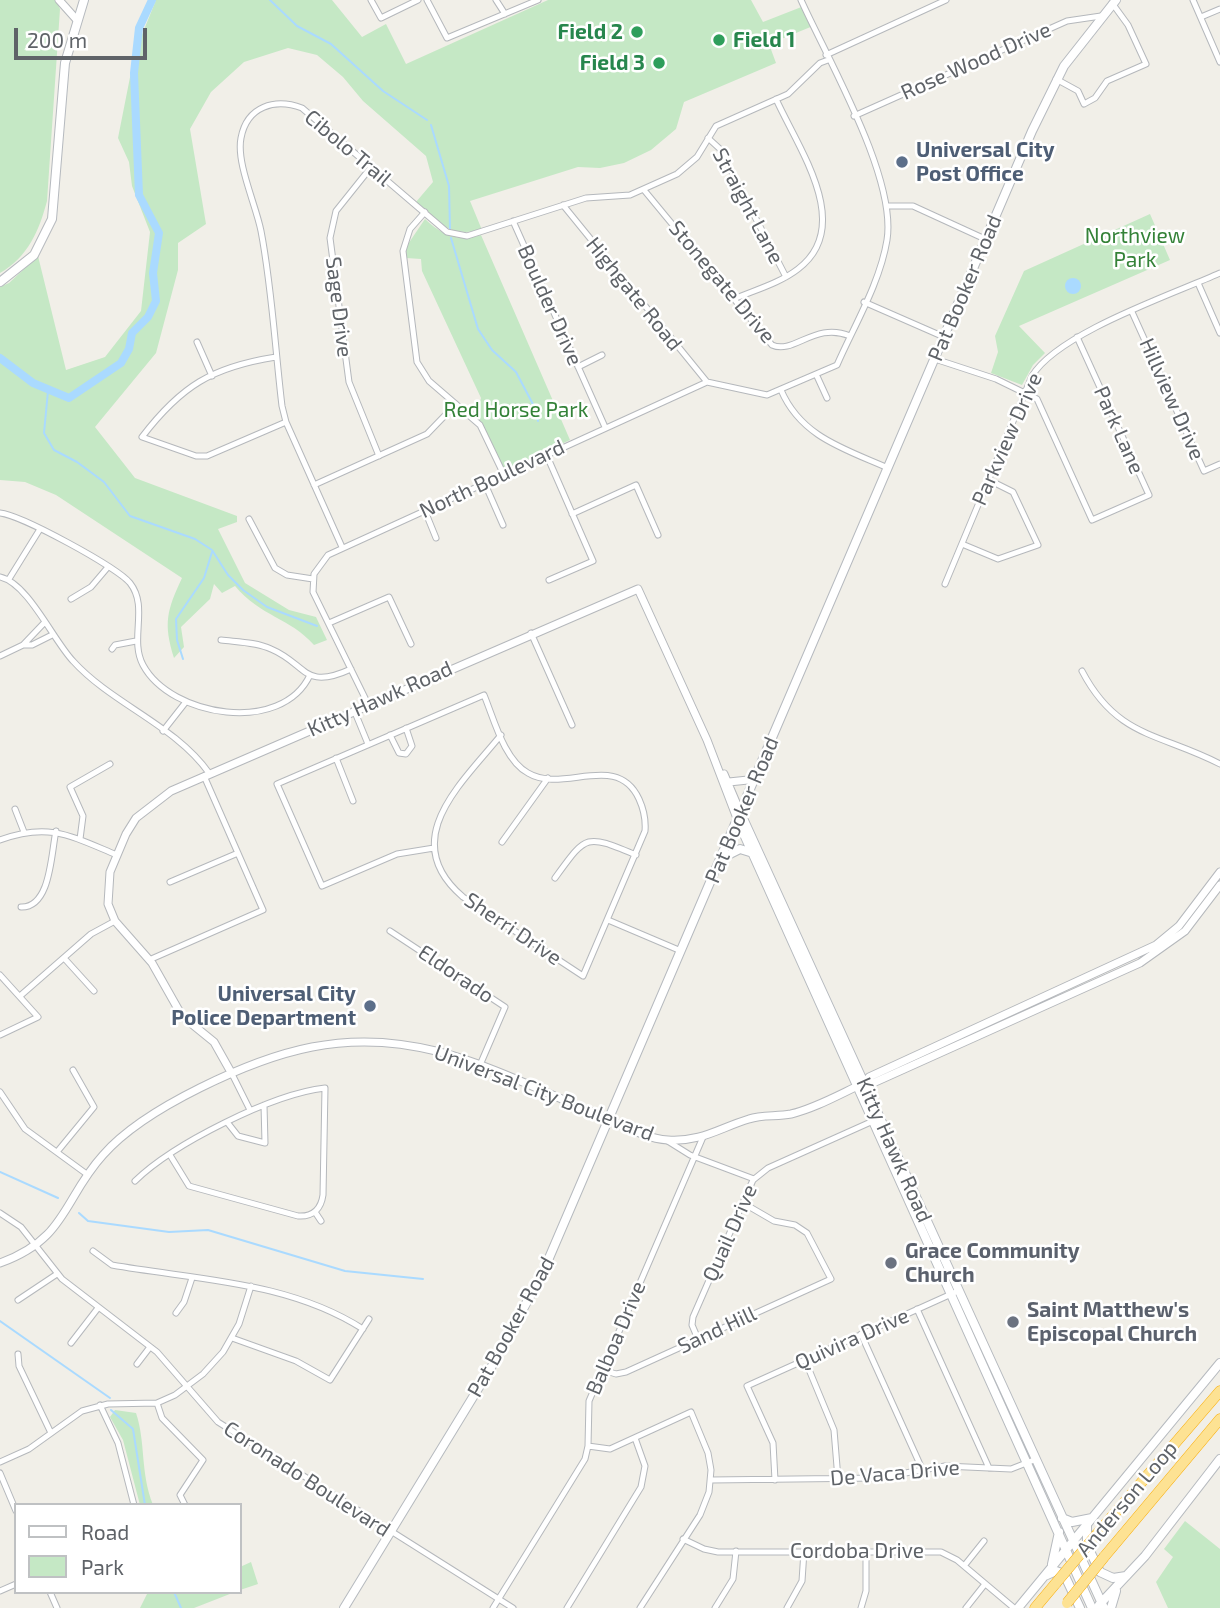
<!DOCTYPE html>
<html>
<head>
<meta charset="utf-8">
<style>
	body { margin:0 }
	#map { position:relative; width:1220px; height:1608px; overflow:hidden; background:#f1efe8; font-family:"Exo 2",sans-serif }
	canvas { display:block }
	.legend { position:absolute; left:14px; top:1503px; width:228px; height:91px; box-sizing:border-box; background:#fff; border:2px solid #bfc1c3; margin:0; padding:9px 12px; list-style:none; font-size:21px; color:#5f6368 }
	.legend li { display:flex; align-items:center; gap:14px; height:35px }
	.legend b { width:35px; border:2px solid #bfc1c3 }
	.scale { position:absolute; left:14px; top:28px; width:133px; height:32px; box-sizing:border-box; border:4px solid #5f6368; border-top:0; padding-left:9px; font-size:21px; line-height:24px; white-space:nowrap; color:#5f6368; -webkit-text-stroke:5px #fff; paint-order:stroke }
</style>
</head>
<body>
<div id="map">
<canvas width="1220" height="1608"></canvas>
<ul class="legend">
<li><b style="height:9px;background:#fff"></b>Road</li>
<li><b style="height:19px;background:#c5e8c5"></b>Park</li>
</ul>
<div class="scale">200 m</div>
</div>
<script>
const ctx = document.querySelector('canvas').getContext('2d');
ctx.lineJoin = 'round';
function paint(path, color) { ctx.fillStyle = color; ctx.fill(path, 'evenodd'); }
function trace(path, color, width, dash) { ctx.strokeStyle = color; ctx.lineWidth = width; ctx.lineCap = dash ? 'butt' : 'round'; ctx.setLineDash(dash || []); ctx.stroke(path); }
function drawText(font, color, halo, rows, align = 'center') {
  ctx.font = font + ' "Exo 2",sans-serif'; ctx.lineWidth = 5; ctx.setLineDash([]); ctx.textBaseline = 'middle'; ctx.strokeStyle = halo; ctx.fillStyle = color; for (const [text, x, y, turn = 0] of rows) {
    ctx.save(); ctx.translate(x, y); ctx.rotate((+turn || 0) * Math.PI / 180); ctx.textAlign = isNaN(turn) ? turn : align; if (halo) ctx.strokeText(text, 0, 0); ctx.fillText(text, 0, 0); ctx.restore();
  }
}
const green = new Path2D(`
	M0,0H56L60,9L47,201C39,231 28,257 0,273Z
	M156,0H332L362,37L386,24L406,64L548,0H751L763,22L804,6L813,26L769,44L776,63L684,102L676,129L651,150L624,163L600,168L578,167L470,201L482,230C448,237 441,224 416,202L433,182L426,156L363,101L343,77L317,55L288,48L244,62L211,92L190,129L206,224L178,243V270L156,353L95,427L135,478L237,516V522L218,529L245,583L289,610L316,617L327,640L314,645C289,617 261,617 235,586L222,593L214,584L210,599L181,627L184,647L174,658C163,623 167,610 182,578L56,495L25,482L0,480V287L9,283L38,256L66,370L105,357L141,311L150,232L132,186L129,162L118,138L135,52Z
	M1150,214L1170,260L1019,326L1045,353L1033,365L1022,385L991,373L998,352L995,336L1024,271Z
	M425,219C442,235 457,242 481,235L570,440L520,463L521,468L504,469L483,426L470,414L479,406L481,398L422,271L421,259L406,258V247Z
	M115,1410L136,1413C146,1443 140,1472 153,1505H140L123,1440L110,1417Z
	M1185,1521L1220,1549V1608H1168L1156,1582L1173,1557L1164,1549Z
	M251,1562L258,1584L240,1590V1567Z
	M148,1592H235L194,1608H140Z`);
const water = new Path2D(`
	M1065 286a8 8 0 1 1 16 0a8 8 0 1 1-16 0Z`);
const stream = new Path2D(`
	M270,0L297,26L331,44L383,91L427,120
	M431,125L449,186L450,230
	M451,238L478,329L492,350L516,372L536,410
	M48,391L44,433L54,450L77,462L104,482L130,516L195,539L212,550L228,575L243,590L267,607L317,626
	M537,417L538,421
	M183,659L177,640L176,619L204,578L212,552
	M0,1172L58,1198
	M79,1213L88,1221L169,1232L208,1230L345,1271L423,1279
	M0,1321L110,1398
	M111,1410L133,1429L145,1505
	M174,1592L181,1608`);
const river = new Path2D(`
	M0,358L33,383L69,398L121,363L129,349L132,333L148,317L156,301L153,273L159,233L139,195L134,73L139,28L152,0`);
const minor = new Path2D(`
	M371,0L381,18L418,0
	M427,0L447,38L538,0
	M496,0L505,14
	M1193,0L1220,62
	M1201,17L1220,9
	M826,55L946,0
	M1056,79L1078,91L1084,104L1095,98L1107,81L1146,64L1128,25L1112,3
	M854,116L1067,21L1101,16
	M708,138L720,149L786,277
	M372,166L336,211L330,238L349,382L379,456
	M644,190L772,345C794,355 815,321 850,336
	M563,205L707,382
	M888,206H913L985,239
	M425,212L410,229L403,251L417,362L429,381L480,425L504,475
	M513,221L605,427
	M1198,283L1220,333
	M734,299C755,290 780,283 798,269C855,226 798,148 776,99
	M864,302L944,337
	M1132,312L1204,471L1220,464
	M197,342L212,376
	M276,357C212,367 181,386 142,437L196,456H207L286,422
	M935,359L996,379L1037,399L1092,520L1149,495L1077,337
	M578,367L602,355
	M816,374L827,398
	M781,390C801,437 845,449 888,468
	M547,456L593,561L549,580
	M485,484L503,525
	M314,485L427,434L456,404
	M425,511L436,538
	M0,513C21,515 117,567 130,583C149,607 129,639 143,665C171,717 282,735 310,675
	M572,514L636,485L658,535
	M249,519L275,568L287,575L313,579
	M962,544L998,559L1038,545L1013,492L989,480
	M342,547L286,422L282,406C275,348 272,288 261,231C256,205 236,163 241,138C247,106 275,98 302,108L447,232L467,236L586,198L630,195L677,174L697,157L716,126L788,94L820,63L828,60
	M0,577C28,583 53,640 73,661C112,704 175,725 209,773
	M9,579L40,529
	M945,584L1032,376C1058,333 1171,295 1220,273
	M71,599L91,587L108,567
	M329,623L389,597L411,644
	M531,633L572,725
	M221,640C237,642 256,642 271,649C307,664 303,691 351,669
	M23,645H32L52,635
	M112,649L115,645L136,641
	M0,656L23,645L44,623
	M1082,671C1117,738 1160,733 1220,764
	M368,704L313,592L314,574L328,555L707,382L767,395L837,365C854,326 880,283 887,240C897,178 828,60 801,0
	M354,710L368,744
	M163,731L185,703
	M390,735L399,753L406,754L412,746L406,728
	M336,758L353,801
	M15,809L24,832
	M80,839L83,816L70,787L110,764
	M0,840C49,822 71,836 117,855
	M502,842L548,778
	M434,848L397,854L322,886L277,784L484,695C494,719 504,760 528,773C563,794 617,751 639,799C644,810 646,819 645,831L583,976L463,897C396,840 462,783 501,735
	M555,878C587,834 585,834 636,855
	M170,882L238,853
	M21,907C51,908 51,853 56,831
	M608,920L681,951
	M390,931L505,1007L480,1065
	M64,958L94,991
	M149,960L263,910L204,776
	M0,975L38,1017L0,1035
	M20,996L91,934L115,921
	M232,1074L250,1110
	M0,1092L25,1129L88,1175
	M227,1122L238,1136L265,1143L264,1105
	M666,1140L690,1155L754,1179
	M57,1152L94,1107L73,1070
	M135,1181C173,1144 272,1094 325,1088L323,1195C321,1209 313,1217 298,1216L189,1186L170,1155
	M315,1212L321,1221
	M0,1213L21,1227L62,1279L157,1352L218,1422L513,1608
	M93,1251L112,1265C197,1280 288,1281 363,1329
	M18,1300L57,1274
	M917,1309L989,1468
	M176,1313L184,1302L192,1278
	M861,1334L923,1471
	M232,1338L296,1361L330,1380L369,1319
	M698,1339L692,1325L693,1317L753,1180L768,1168L873,1121
	M71,1343L98,1308
	M18,1354L19,1366L51,1433
	M805,1360L834,1430L838,1479
	M137,1364L150,1347
	M603,1370L616,1374L626,1372L831,1279L807,1233L795,1225L774,1221L743,1203
	M157,1403L162,1418L203,1460L180,1495L185,1505
	M100,1405L118,1443L134,1505
	M588,1446L610,1449L691,1412L708,1453L711,1470L709,1492L700,1515L640,1608
	M0,1462L29,1449L82,1411L108,1404L157,1403L175,1395L203,1374L223,1352L239,1324L251,1286
	M0,1473L16,1511
	M711,1480L877,1478L945,1466L1011,1469L1034,1460
	M775,1480L773,1443L747,1386L958,1291
	M683,1539L704,1549L718,1552H941L957,1560L1014,1608
	M964,1566L984,1541
	M0,1591L16,1584
	M50,1592L57,1608
	M493,1608L585,1459L588,1446L589,1401L703,1137
	M567,1608L641,1487L645,1466L635,1438
	M715,1608L733,1579L736,1551
	M787,1608L802,1581L804,1551
	M861,1608L866,1591V1553
	M966,1608L985,1584`);
const tertiary = new Path2D(`
	M59,0L76,19
	M724,774L741,814
	M729,782L748,780L758,773
	M232,1074L214,1042L182,1016L152,963L115,921L108,904L110,872L126,834L136,818L171,791L638,589L707,740L738,821
	M864,1083L871,1084L1140,963L1185,931L1220,885
	M0,1263C67,1239 63,1199 103,1155C144,1108 251,1059 312,1047C419,1026 499,1073 594,1113C617,1122 644,1139 668,1140C702,1142 719,1128 749,1119C762,1114 777,1117 791,1114C816,1108 840,1094 864,1083L869,1077L1156,945L1179,926L1220,872`);
const secondary = new Path2D(`
	M0,282L34,255L52,219L65,63L84,0
	M741,814L1104,1608
	M738,821L1092,1608
	M724,857L740,849L753,853
	M1062,1518L1072,1522L1092,1518
	M1087,1526V1545L1100,1572L1113,1578L1126,1576
	M1052,1564L1059,1532
	M1047,1575L1056,1571L1064,1574L1080,1608
	M1099,1605L1145,1556L1220,1459
	M344,1608L495,1361L543,1272L1032,131L1064,66L1116,0
	M1018,1608L1220,1363
	M1111,1608L1116,1591`);
const motorway = new Path2D(`
	M1097,1534L1220,1391
	M1104,1557L1220,1419
	M1035,1608L1056,1583`);
const motorwayBridge = new Path2D(`
	M1056,1583L1097,1534
	M1067,1603L1104,1557`);
const markers = [
	[637,32,7,"#2e9e5b"],
	[719,40,7,"#2e9e5b"],
	[659,63,7,"#2e9e5b"],
	[902,162,7,"#5c6f8a"],
	[370,1006,7,"#5c6f8a"],
	[891,1263,7,"#6b7280"],
	[1013,1322,7,"#6b7280"]
];
const leisureNames = [
	["Field 2",623,32],
	["Field 1",733,40,"left"],
	["Field 3",645,63]
];
const streetNames = [
	["Rose Wood Drive",976,61,-24],
	["Cibolo Trail",348,148,40],
	["Straight Lane",748,206,62],
	["Stonegate Drive",722,282,50],
	["Pat Booker Road",965,288,-67],
	["Highgate Road",634,294,51],
	["Boulder Drive",550,305,66],
	["Sage Drive",339,307,83],
	["Hillview Drive",1172,399,66],
	["Park Lane",1119,430,66],
	["Parkview Drive",1007,439,-66],
	["North Boulevard",492,479,-25],
	["Kitty Hawk Road",380,699,-24],
	["Pat Booker Road",742,810,-67],
	["Sherri Drive",513,929,34],
	["Eldorado",456,974,34],
	["Universal City Boulevard",544,1093,21],
	["Kitty Hawk Road",894,1150,66],
	["Quail Drive",730,1233,-66],
	["Pat Booker Road",511,1327,-61],
	["Sand Hill",717,1330,-25],
	["Balboa Drive",616,1338,-67],
	["Quivira Drive",852,1339,-24],
	["De Vaca Drive",895,1473,-5],
	["Coronado Boulevard",307,1479,33],
	["Anderson Loop",1127,1499,-50],
	["Cordoba Drive",857,1551]
];
const serviceNames = [
	["Universal City",916,150],
	["Post Office",916,174],
	["Universal City",356,994,"right"],
	["Police Department",356,1018,"right"]
];
const parkNames = [
	["Northview",1135,236],
	["Park",1135,260],
	["Red Horse Park",516,410]
];
const worshipNames = [
	["Grace Community",905,1251],
	["Church",905,1275],
	["Saint Matthew's",1027,1310],
	["Episcopal Church",1027,1334]
];
paint(green, '#c5e8c5');
paint(water, '#aadaff');
trace(stream, '#aadaff', 2);
trace(river, '#aadaff', 8);
trace(minor, '#b5b8bc', 7);
trace(tertiary, '#b5b8bc', 9);
trace(secondary, '#b6babf', 10);
trace(motorway, '#f9ab00', 11);
trace(minor, '#fff', 5);
trace(tertiary, '#fff', 7);
trace(secondary, '#fff', 8);
trace(motorway, '#fde293', 10);
trace(motorwayBridge, '#f9ab00', 11, []);
trace(motorwayBridge, '#fde293', 10);
for (const [x, y, r, color] of markers) { const dot = new Path2D(); dot.arc(x, y, r, 0, 2 * Math.PI); ctx.fillStyle = color; ctx.fill(dot); trace(dot, '#fff', 2.5); }
drawText('bold 21px', '#27864d', '#fff', leisureNames, 'right');
drawText('21px', '#5f6368', '#fff', streetNames);
drawText('bold 21px', '#4e5e75', '#fff', serviceNames, 'left');
drawText('21px', '#348238', '#fff', parkNames);
drawText('bold 21px', '#5b616d', '#fff', worshipNames, 'left');
</script>
</body>
</html>
